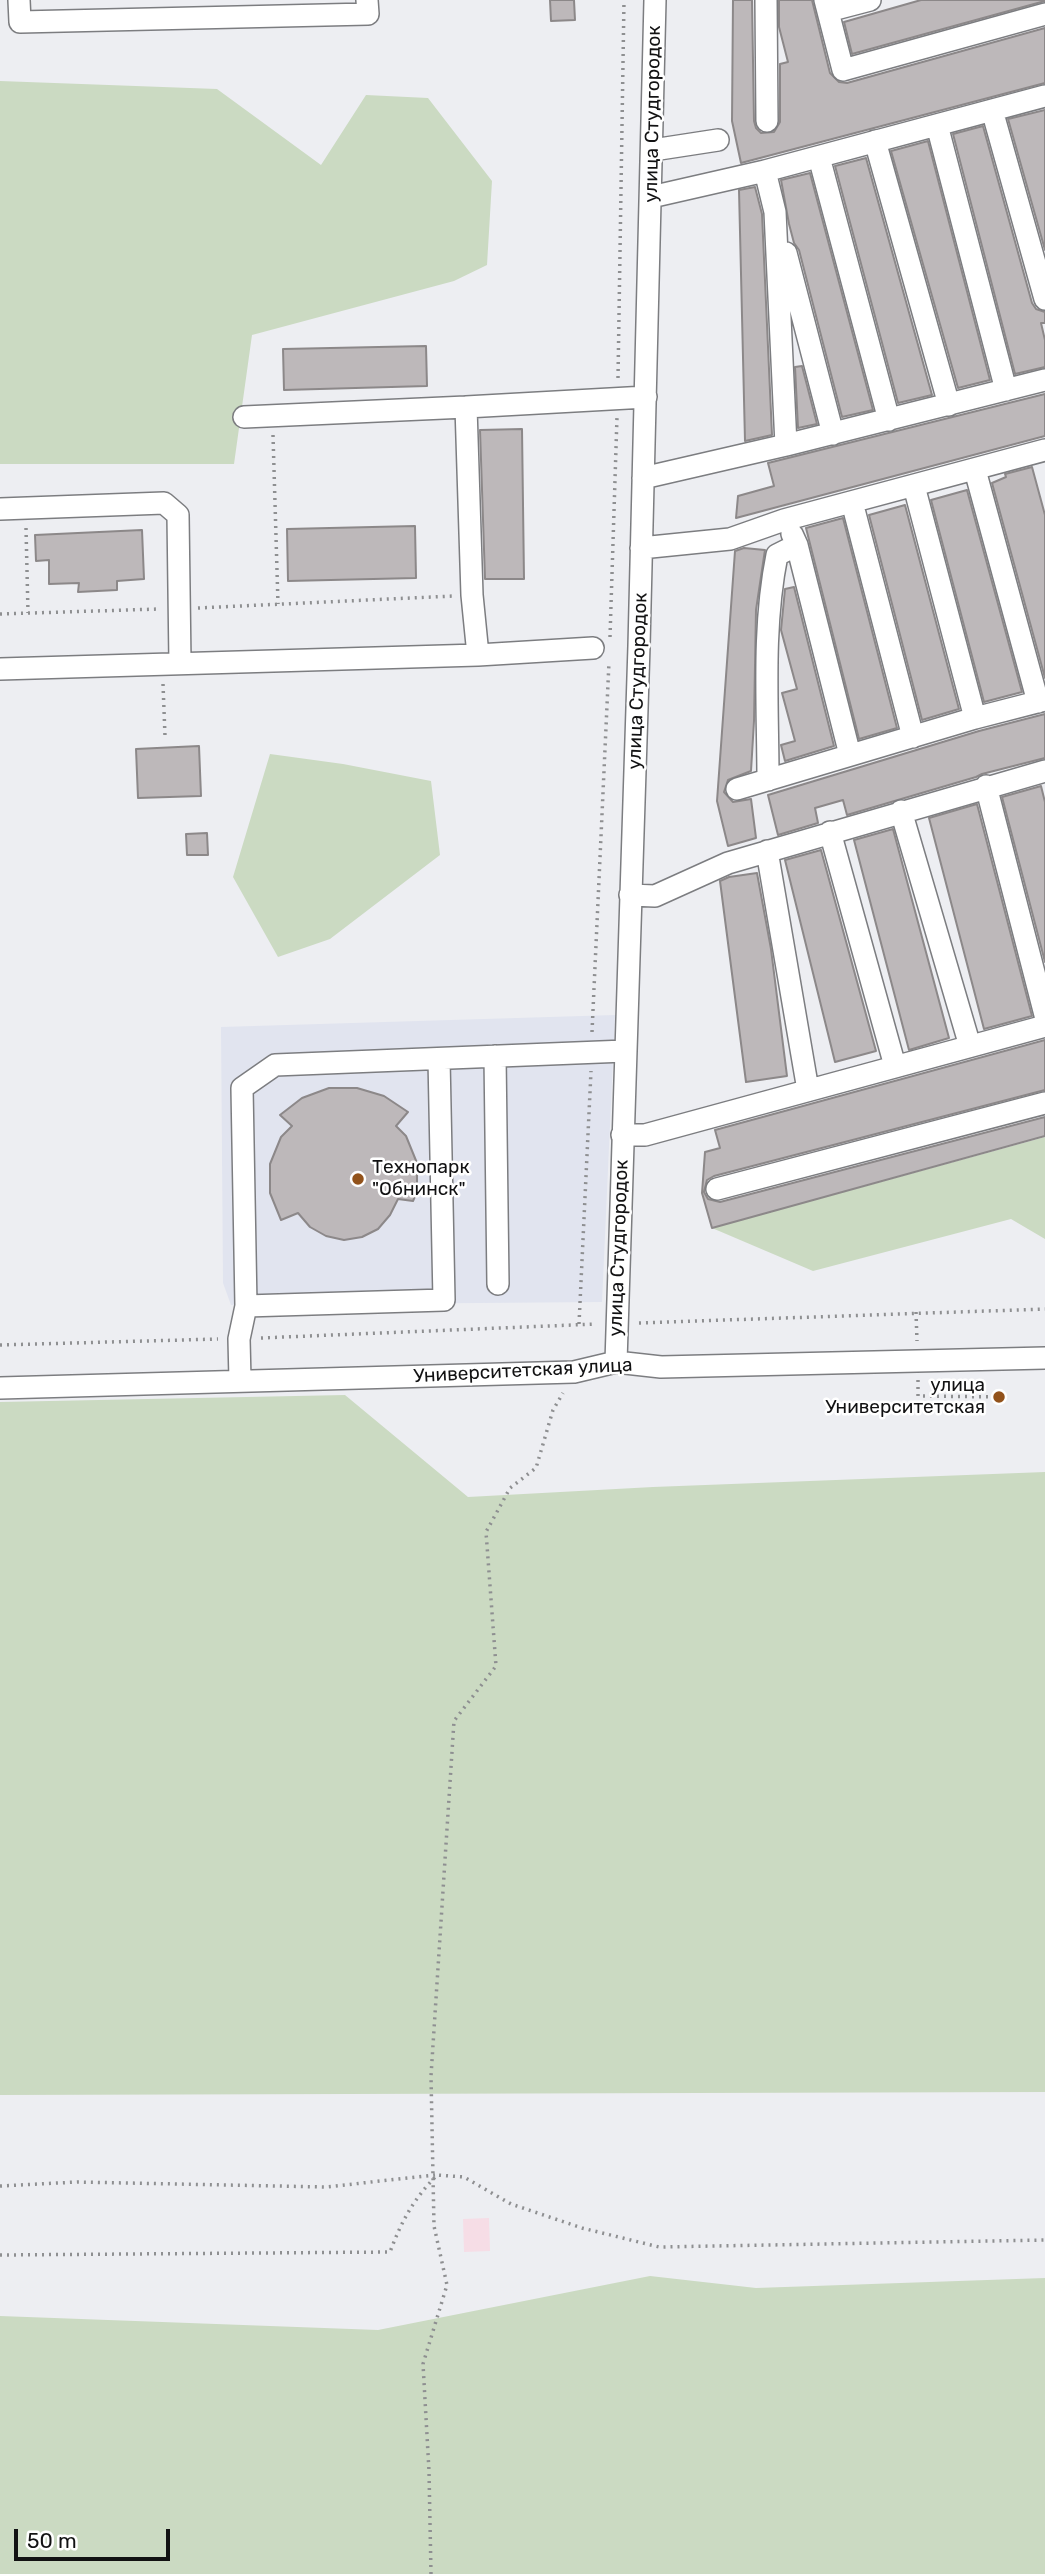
<!DOCTYPE html>
<html>
<head>
<meta charset="utf-8">
<style>
	body { margin:0 }
	#map { position:relative; width:1045px; height:2574px; overflow:hidden; background:#edeef2; font-family:Rubik,sans-serif }
	canvas { display:block }
	.scale { position:absolute; left:14px; top:2529px; width:156px; height:32px; box-sizing:border-box; border:4px solid #121213; border-top:0; padding-left:9px; font-size:21px; line-height:24px; white-space:nowrap; color:#121213; -webkit-text-stroke:5px #fff; paint-order:stroke }
</style>
</head>
<body>
<div id="map">
<canvas width="1045" height="2574"></canvas>
<div class="scale">50 m</div>
</div>
<script>
const ctx = document.querySelector('canvas').getContext('2d');
ctx.lineJoin = 'round';
function paint(path, color) { ctx.fillStyle = color; ctx.fill(path, 'evenodd'); }
function trace(path, color, width, dash) { ctx.strokeStyle = color; ctx.lineWidth = width; ctx.lineCap = dash ? 'butt' : 'round'; ctx.setLineDash(dash || []); ctx.stroke(path); }
function drawText(font, color, halo, rows, align = 'center') {
  ctx.font = font + ' Rubik,sans-serif'; ctx.lineWidth = 5; ctx.setLineDash([]); ctx.textBaseline = 'middle'; ctx.strokeStyle = halo; ctx.fillStyle = color; for (const [text, x, y, turn = 0] of rows) {
    ctx.save(); ctx.translate(x, y); ctx.rotate((+turn || 0) * Math.PI / 180); ctx.textAlign = isNaN(turn) ? turn : align; if (halo) ctx.strokeText(text, 0, 0); ctx.fillText(text, 0, 0); ctx.restore();
  }
}
const built = new Path2D(`
	M615,1015L602,1302L231,1305L223,1283L221,1027Z`);
const industrial = new Path2D(`
	M489,2218L490,2251L464,2252L463,2219Z`);
const green = new Path2D(`
	M0,81L217,89L321,165L366,95L428,98L492,181L487,265L454,281L252,335L234,464H0Z
	M270,754L343,764L431,781L440,855L330,939L278,957L233,877Z
	M1045,1137V1239L1011,1219L813,1271L712,1228Z
	M345,1395L468,1497L653,1487L1045,1472V2092L0,2095V1402Z
	M650,2276L756,2288L1045,2278V2574H0V2316L378,2330Z`);
const building = new Path2D(`
	M550,0H574L575,20L551,21Z
	M733,0H752L754,121L756,128L761,133L774,132L780,122V64L788,62L779,27V0H812L830,73L839,82L847,83L1045,28V83L741,163L732,121Z
	M921,0H1045V1L852,54L844,22Z
	M1045,110V250L1008,119Z
	M983,126L1032,303L1036,309L1045,312V323H1041L1045,340V367L1015,374L953,134Z
	M928,141L990,380L958,388L891,151Z
	M866,158L932,395L898,403L835,166Z
	M810,173L873,410L842,417L799,250L794,243L789,224L781,180Z
	M755,187L762,214L772,435L745,441L739,190Z
	M426,346L427,386L284,390L283,349Z
	M802,366L817,424L798,428L795,367Z
	M1045,394V436L736,518L738,496L774,486L768,463Z
	M522,429L524,579H485L480,430Z
	M1032,467L1045,515V678L992,483L1006,477L1005,474Z
	M967,490L1022,692L984,702L931,500Z
	M905,505L959,709L922,720L869,515Z
	M843,518L897,728L859,739L806,528Z
	M415,526L416,578L288,581L287,529Z
	M142,530L144,579L117,581V590L78,592L79,583L49,584V560L36,561L35,535Z
	M744,548L765,550L756,610L754,721L751,771L728,780L724,792L733,802L751,799L756,838L728,846L717,801L735,551Z
	M794,587L834,746L785,761L781,745L795,741L782,693L797,689L781,630L785,589Z
	M1045,714V758L982,774L976,777L847,815L843,800L815,808L818,823L778,835L768,795L979,731Z
	M199,746L201,796L138,798L136,749Z
	M1041,786L1045,802V962L1002,797Z
	M977,804L1032,1016L984,1029L929,818Z
	M893,829L949,1038L909,1050L854,840Z
	M207,833L208,855H187L186,834Z
	M821,850L876,1051L835,1062L785,860Z
	M757,873L771,949L787,1076L746,1082L720,881L729,877Z
	M1045,1040V1090L714,1176L707,1180L704,1192L708,1199L720,1202L1045,1117V1136L712,1228L702,1193L705,1152L720,1148L715,1130Z
	M329,1088H357L384,1096L408,1112L396,1126L406,1136L417,1163V1192L413,1201L398,1199L390,1215L378,1229L362,1237L344,1240L326,1236L310,1227L298,1213L281,1220L270,1193V1164L281,1137L292,1126L280,1115L302,1098Z`);
const path = new Path2D(`
	M618,378L624,0
	M273,435L278,604
	M26,528L28,613
	M198,608L453,596
	M0,614L159,609
	M610,637L617,417
	M163,684L165,736
	M592,1032L609,662
	M916,1312L917,1341
	M639,1323L1045,1309
	M579,1324L591,1071
	M261,1338L596,1324
	M0,1345L218,1339
	M918,1380V1396L999,1397
	M0,2186L77,2182L326,2187L435,2175
	M0,2255L390,2252C402,2220 413,2200 437,2175L464,2177L511,2204L582,2228L659,2247L1045,2240
	M431,2574L429,2471L423,2364L447,2285L434,2226L431,2076L454,1721L496,1666L486,1532L510,1488L536,1468L553,1410L563,1393`);
const minor = new Path2D(`
	M19,0L20,22L368,14L367,0
	M766,0L767,121
	M825,0L843,70L1045,14
	M828,11L870,0
	M992,110L1045,299
	M937,125L1006,390
	M875,141L949,405
	M653,150L718,140
	M819,157L889,420
	M765,171L1045,96
	M786,253L833,434
	M466,407L646,397
	M244,417L466,407L472,595L478,655
	M786,445L1045,380
	M975,470L1038,702
	M643,478L786,445L775,212L765,171L651,197
	M914,486L975,718
	M852,502L913,737
	M0,509L164,503L178,515L180,663
	M792,534L797,545L850,755
	M641,548L730,539L784,520L1045,450
	M0,669L478,655L593,648
	M768,780C768,706 762,629 777,555L797,545
	M986,786L1045,1015
	M737,789L975,718L1045,700
	M901,811L970,1046
	M830,832L895,1066
	M767,851L808,1090
	M630,895L655,896L728,863L1045,771
	M495,1056L498,1284
	M439,1059L444,1300L246,1306L242,1088L275,1065L625,1051
	M622,1135H645L1045,1026
	M717,1189L1045,1103
	M616,1362L639,646L655,0
	M240,1380L239,1339L246,1306
	M0,1388L574,1372L616,1362L661,1367L1045,1358`);
const markers = [
	[358,1179,7,"#92521b"],
	[999,1397,7,"#92521b"]
];
const streetNames = [
	["улица Студгородок",653,114,-89],
	["улица Студгородок",638,681,-88],
	["улица Студгородок",619,1248,-88],
	["Университетская улица",523,1371,-3]
];
const poiNames = [
	["Технопарк",372,1168],
	["\"Обнинск\"",372,1190],
	["улица",985,1386,"right"],
	["Университетская",985,1408,"right"]
];
paint(built, '#e1e4ef');
paint(industrial, '#f6dde6');
paint(green, '#cbdac2');
paint(building, '#bdb8ba');
trace(building, '#8c8889', 2);
trace(minor, '#7c7d80', 24);
trace(path, '#8e8f91', 3.5, [2, 5]);
trace(minor, '#fff', 21);
for (const [x, y, r, color] of markers) { const dot = new Path2D(); dot.arc(x, y, r, 0, 2 * Math.PI); ctx.fillStyle = color; ctx.fill(dot); trace(dot, '#fff', 2.5); }
drawText('19px', '#121213', '#fff', streetNames);
drawText('19px', '#121213', '#fff', poiNames, 'left');
</script>
</body>
</html>
